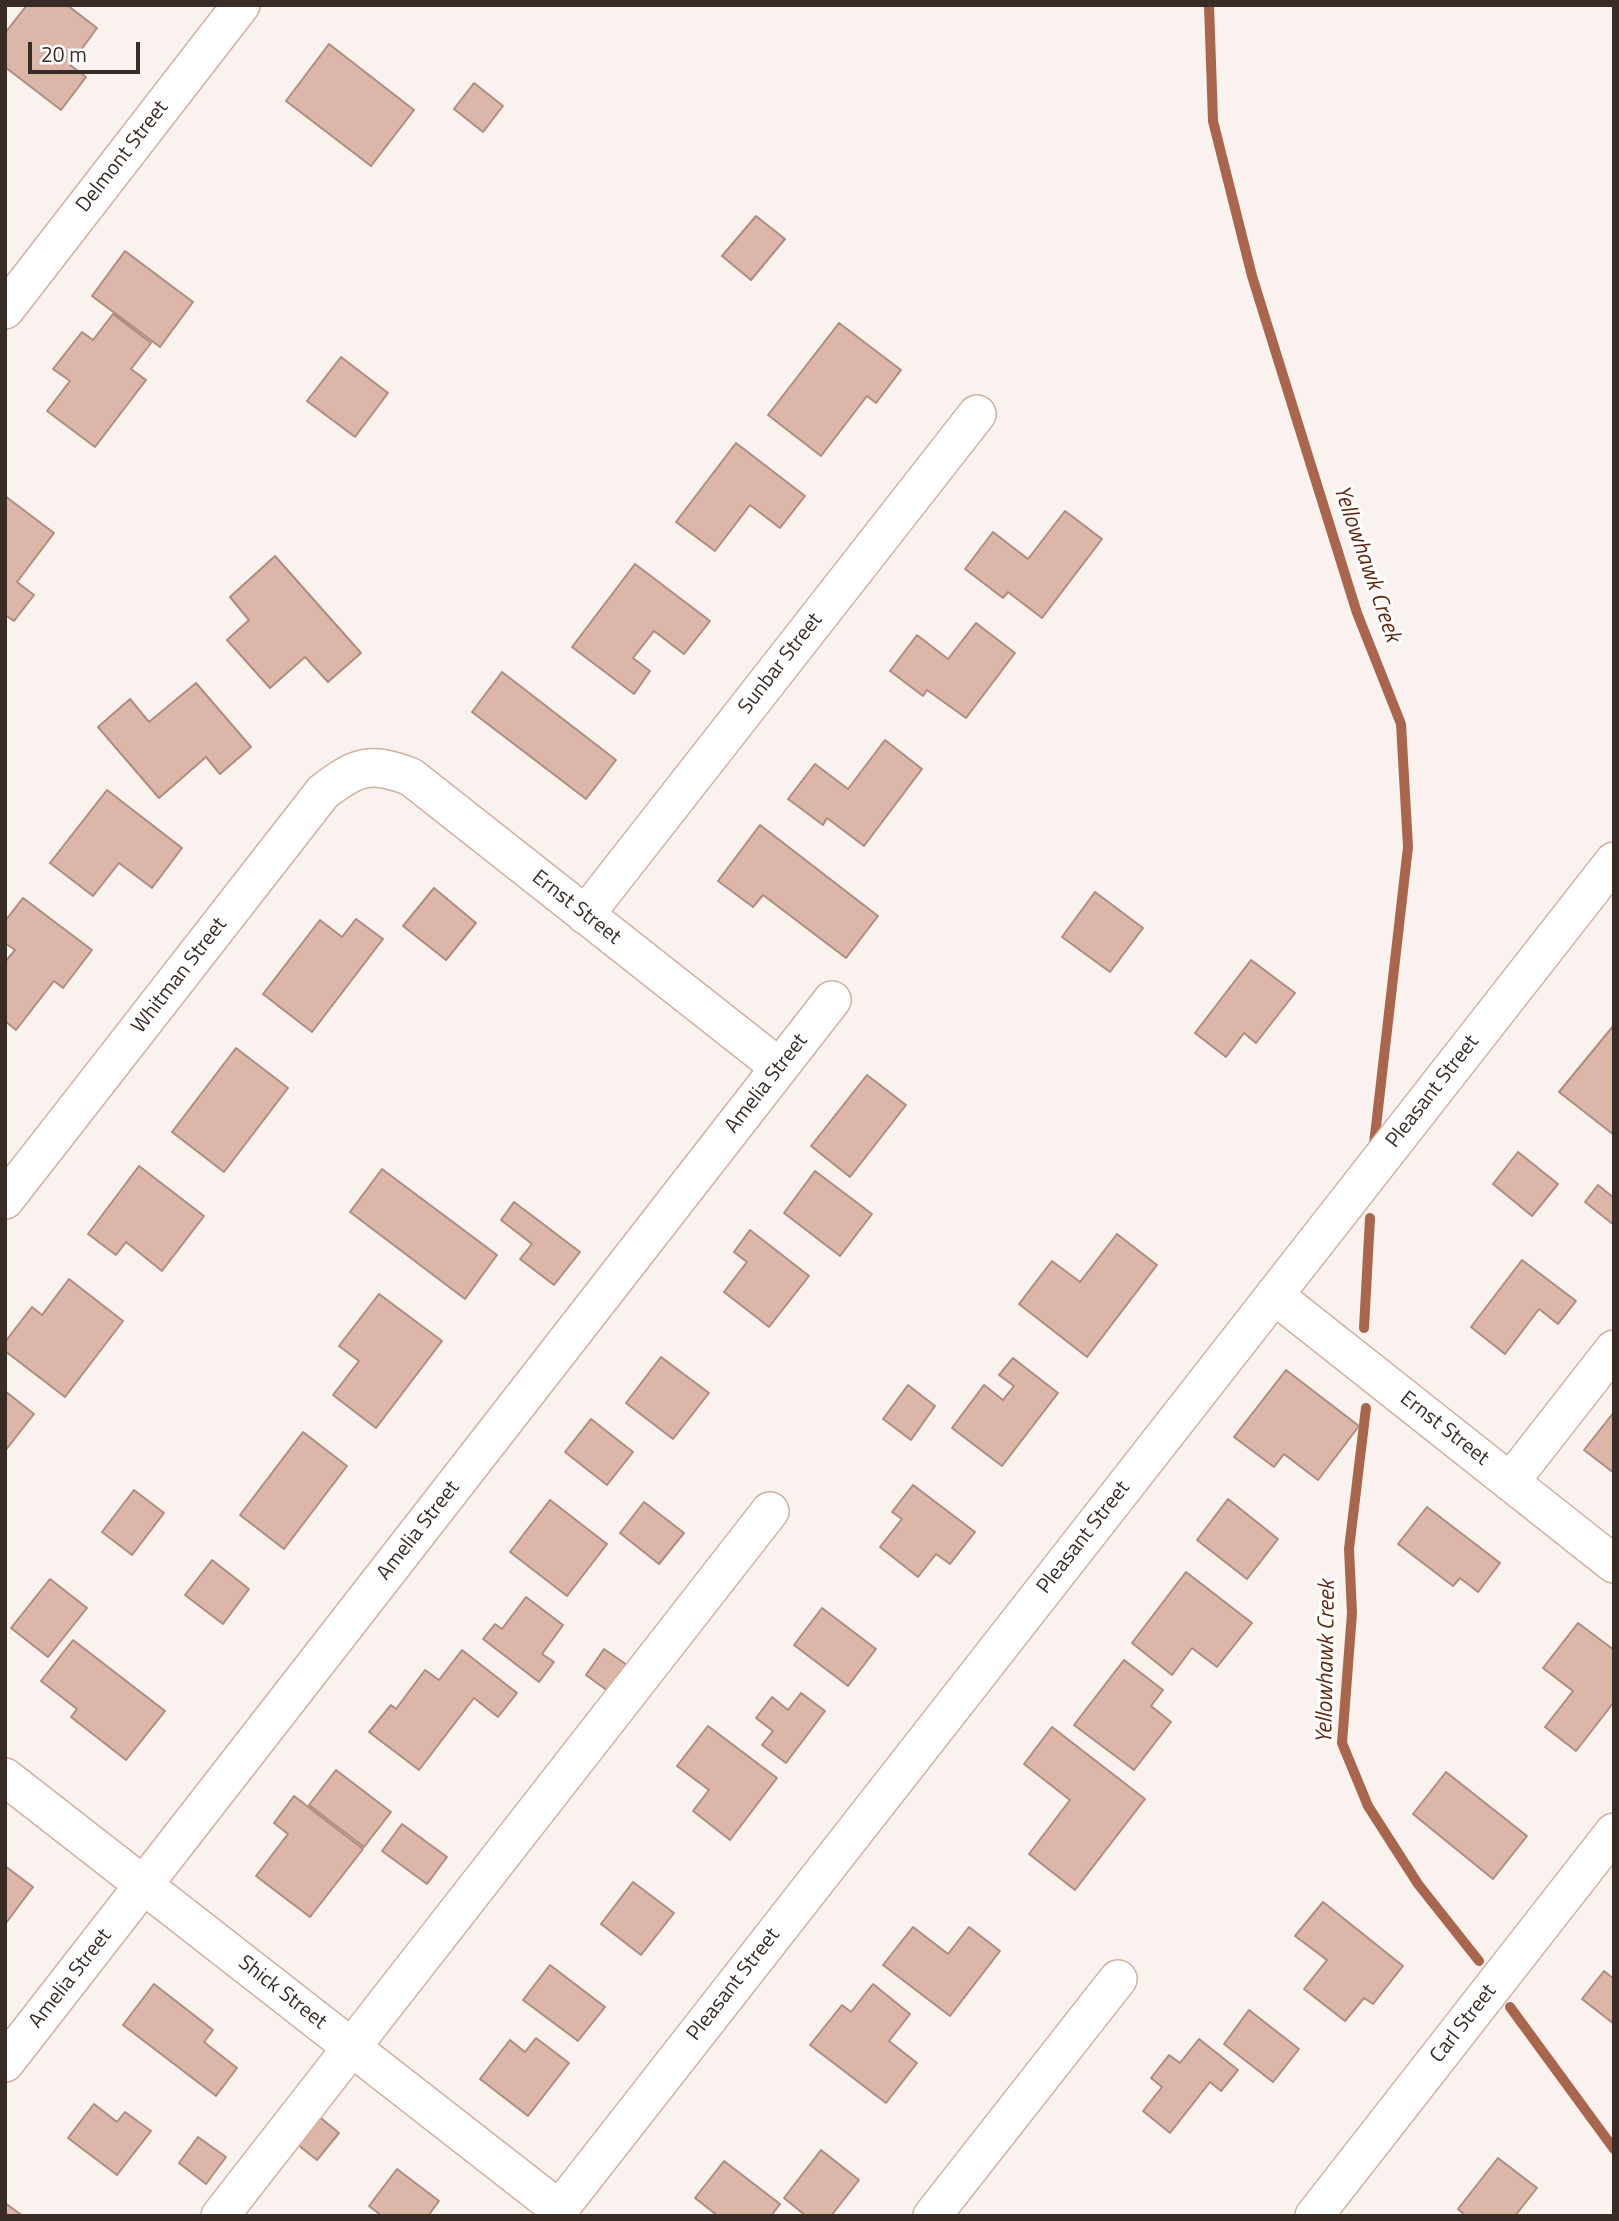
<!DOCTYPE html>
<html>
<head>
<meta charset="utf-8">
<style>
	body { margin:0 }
	#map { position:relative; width:1619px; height:2221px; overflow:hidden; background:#faf2ef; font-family:"Titillium Web",sans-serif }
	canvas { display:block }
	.frame { position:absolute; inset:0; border:7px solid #392b25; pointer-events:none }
	.scale { position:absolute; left:28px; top:42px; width:112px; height:32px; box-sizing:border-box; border:4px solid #392b25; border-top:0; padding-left:9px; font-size:21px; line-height:24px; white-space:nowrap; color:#392b25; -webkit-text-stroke:5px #fff; paint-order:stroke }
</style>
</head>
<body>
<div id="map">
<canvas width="1619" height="2221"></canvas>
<div class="frame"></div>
<div class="scale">20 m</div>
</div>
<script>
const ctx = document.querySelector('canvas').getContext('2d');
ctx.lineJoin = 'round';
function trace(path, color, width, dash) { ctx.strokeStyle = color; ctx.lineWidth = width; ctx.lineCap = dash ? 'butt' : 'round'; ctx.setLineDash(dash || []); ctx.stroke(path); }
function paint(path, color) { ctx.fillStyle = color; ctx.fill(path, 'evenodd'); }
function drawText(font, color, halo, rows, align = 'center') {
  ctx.font = font + ' "Titillium Web",sans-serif'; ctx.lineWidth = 6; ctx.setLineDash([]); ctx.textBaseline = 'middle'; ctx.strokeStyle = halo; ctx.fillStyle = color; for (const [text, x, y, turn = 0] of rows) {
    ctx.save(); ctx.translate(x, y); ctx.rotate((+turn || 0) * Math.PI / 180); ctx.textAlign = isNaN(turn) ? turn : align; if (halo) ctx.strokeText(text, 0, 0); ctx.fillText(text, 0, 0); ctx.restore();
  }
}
const stream = new Path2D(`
	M1209,5L1213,121L1252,276L1357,613L1401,724L1408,847L1374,1144
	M1364,1328L1370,1218
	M1366,1408L1349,1549L1352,1613L1342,1743L1368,1806L1418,1884L1479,1961
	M1510,2007L1614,2149`);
const building = new Path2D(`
	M27,5H67L97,28L70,65L86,77L61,110L5,67V33Z
	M329,44L414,110L371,166L286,101Z
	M474,83L503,106L483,132L454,109Z
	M756,216L785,239L751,280L722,256Z
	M125,251L193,302L160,347L92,296Z
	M113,314L151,343L131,369L146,380L95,447L47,411L70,381L53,369L82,332L93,340Z
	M839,323L901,370L876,403L867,396L821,456L768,415Z
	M341,357L388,393L355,437L307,401Z
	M736,443L805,496L780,528L750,505L715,551L676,522Z
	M5,496L54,533L17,582L34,595L14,621L5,615Z
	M1065,511L1102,539L1042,618L1008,592L1003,598L965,569L993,532L1028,559Z
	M275,556L361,653L328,682L305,657L270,688L227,640L249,620L230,597Z
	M635,564L710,621L684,654L654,631L633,658L650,671L634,694L572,647Z
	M976,623L1015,653L966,718L927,690L923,696L890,671L917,635L948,659Z
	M502,672L616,760L586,799L472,712Z
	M196,683L251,747L220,774L206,757L159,798L98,727L130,699L149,722Z
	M885,740L922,769L864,846L827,818L823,825L788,799L815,764L848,789Z
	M107,790L182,848L152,888L119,863L93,896L50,863Z
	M760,825L878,916L846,958L763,895L753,907L718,881Z
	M434,888L476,923L446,960L403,926Z
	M1095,892L1143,928L1110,972L1062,937Z
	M23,898L92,950L63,988L54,981L16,1030L5,1021V962L15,950L5,943V921Z
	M356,919L383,939L312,1032L263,994L320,920L342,937Z
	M1251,960L1295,993L1256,1043L1244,1033L1226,1057L1195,1033Z
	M1614,1025V1135L1559,1092Z
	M236,1048L288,1088L224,1172L172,1132Z
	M867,1075L906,1105L850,1177L811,1146Z
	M1518,1152L1558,1184L1532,1216L1493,1184Z
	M139,1166L204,1216L162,1271L126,1242L116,1255L88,1234Z
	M382,1169L497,1255L465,1299L350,1212Z
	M815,1171L872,1214L840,1256L784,1213Z
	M1598,1185L1614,1198V1225L1585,1202Z
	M514,1202L580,1252L554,1285L520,1259L532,1244L501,1220Z
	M750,1230L809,1276L769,1327L724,1292L747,1262L734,1252Z
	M1117,1234L1157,1265L1087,1357L1019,1304L1052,1261L1080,1282Z
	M1522,1260L1576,1301L1558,1324L1539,1309L1505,1354L1471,1327Z
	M69,1279L123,1321L65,1397L5,1351V1342L32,1307L42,1315Z
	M379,1294L442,1341L376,1428L333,1395L359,1361L339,1346Z
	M661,1357L709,1393L673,1439L626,1403Z
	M1013,1358L1058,1393L1002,1466L952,1428L984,1385L1003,1400L1014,1386L999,1375Z
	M1286,1370L1359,1426L1318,1480L1284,1454L1274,1467L1234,1437Z
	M908,1385L935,1406L911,1440L883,1419Z
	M5,1391L34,1414L5,1451Z
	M1614,1412V1473L1584,1450Z
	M591,1419L633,1452L607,1485L565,1452Z
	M303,1432L347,1466L284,1549L240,1515Z
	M913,1485L975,1532L950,1564L936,1554L918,1577L880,1547L902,1519L892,1512Z
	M134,1490L164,1513L132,1555L102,1532Z
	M1228,1499L1278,1539L1247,1579L1197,1540Z
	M550,1500L607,1544L567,1596L510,1552Z
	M644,1502L684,1533L659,1564L620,1533Z
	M1427,1507L1500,1563L1478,1592L1460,1578L1453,1586L1398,1544Z
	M212,1560L249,1589L223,1624L185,1595Z
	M1186,1572L1252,1623L1217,1667L1192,1648L1172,1675L1132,1643Z
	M50,1579L87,1608L48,1657L11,1628Z
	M526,1597L563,1625L542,1654L554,1662L539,1682L483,1639L495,1624L502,1629Z
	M822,1608L876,1649L848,1686L794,1645Z
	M1578,1623L1614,1650V1702L1576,1751L1545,1727L1573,1691L1543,1668Z
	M73,1640L165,1711L126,1760L71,1717L77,1709L41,1681Z
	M604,1649L627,1665L608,1691L586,1675Z
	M462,1650L517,1693L498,1717L474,1698L419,1770L369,1732L391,1705L396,1709L425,1670L439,1680Z
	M1124,1660L1163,1690L1151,1706L1171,1722L1134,1770L1074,1725Z
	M801,1693L825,1711L786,1763L762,1745L773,1731L756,1718L772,1697L788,1710Z
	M708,1726L777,1778L730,1840L693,1811L709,1790L677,1766Z
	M1052,1727L1145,1799L1075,1890L1029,1854L1070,1800L1024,1764Z
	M336,1770L391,1812L364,1847L309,1805Z
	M1446,1772L1527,1836L1493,1879L1413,1814Z
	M294,1796L363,1849L310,1917L256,1876L288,1834L274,1823Z
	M402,1824L447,1857L427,1884L382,1851Z
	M5,1866L33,1887L6,1923H5Z
	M633,1882L674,1913L641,1955L601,1924Z
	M1323,1902L1403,1966L1373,2004L1364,1998L1345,2021L1304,1989L1327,1960L1295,1936Z
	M913,1927L948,1954L969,1927L1000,1951L950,2016L883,1965Z
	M550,1965L605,2007L578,2041L523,2000Z
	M1604,1971L1614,1979V2024L1582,1999Z
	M154,1984L213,2030L204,2042L237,2068L216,2096L123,2025Z
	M873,1984L910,2014L889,2041L917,2063L886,2103L810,2045L842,2005L851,2012Z
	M1249,2010L1299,2049L1273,2082L1224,2044Z
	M536,2038L569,2063L528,2116L480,2079L510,2040L525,2052Z
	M1199,2039L1238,2070L1221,2091L1210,2082L1170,2133L1143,2111L1162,2087L1151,2078L1169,2055L1180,2063Z
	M94,2104L117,2122L125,2112L151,2131L117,2175L68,2138Z
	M316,2114L339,2133L317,2160L293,2141Z
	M198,2137L226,2157L206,2184L179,2163Z
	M821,2150L859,2180L831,2216H806L784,2198Z
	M1498,2158L1537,2188L1515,2216H1466L1458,2209Z
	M724,2161L780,2204L771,2216H718L695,2198Z
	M397,2169L439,2201L428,2216H382L369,2206Z
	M5,2203L23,2216H5Z`);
const minor = new Path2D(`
	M5,310L241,5
	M585,915L977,414
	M5,1200L323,792C356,766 371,761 411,777L779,1067
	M1274,1295L1614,1564
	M1510,1482L1614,1349
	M5,1777L559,2209
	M5,2063L832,1000
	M220,2216L770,1511
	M554,2216L1614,861
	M932,2216L1118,1979
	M1314,2216L1614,1832`);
const streetNames = [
	["Delmont Street",123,157,-52],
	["Sunbar Street",781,664,-52],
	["Ernst Street",576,908,38],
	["Whitman Street",180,976,-52],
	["Amelia Street",767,1084,-52],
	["Pleasant Street",1433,1092,-52],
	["Ernst Street",1444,1429,38],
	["Amelia Street",419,1531,-52],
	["Pleasant Street",1084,1538,-52],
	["Amelia Street",71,1979,-52],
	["Pleasant Street",734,1985,-52],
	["Shick Street",282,1993,38],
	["Carl Street",1464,2024,-52]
];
const waterNames = [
	["Yellowhawk Creek",1366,564,71],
	["Yellowhawk Creek",1327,1662,-89]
];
trace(stream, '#aa664c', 10);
paint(building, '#dcb7a9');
trace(building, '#af8c7e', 2);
trace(minor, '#d3afa0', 40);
trace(minor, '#fff', 37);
drawText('21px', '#392b25', '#fff', streetNames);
drawText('italic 23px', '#62280f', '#fff', waterNames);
</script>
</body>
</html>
